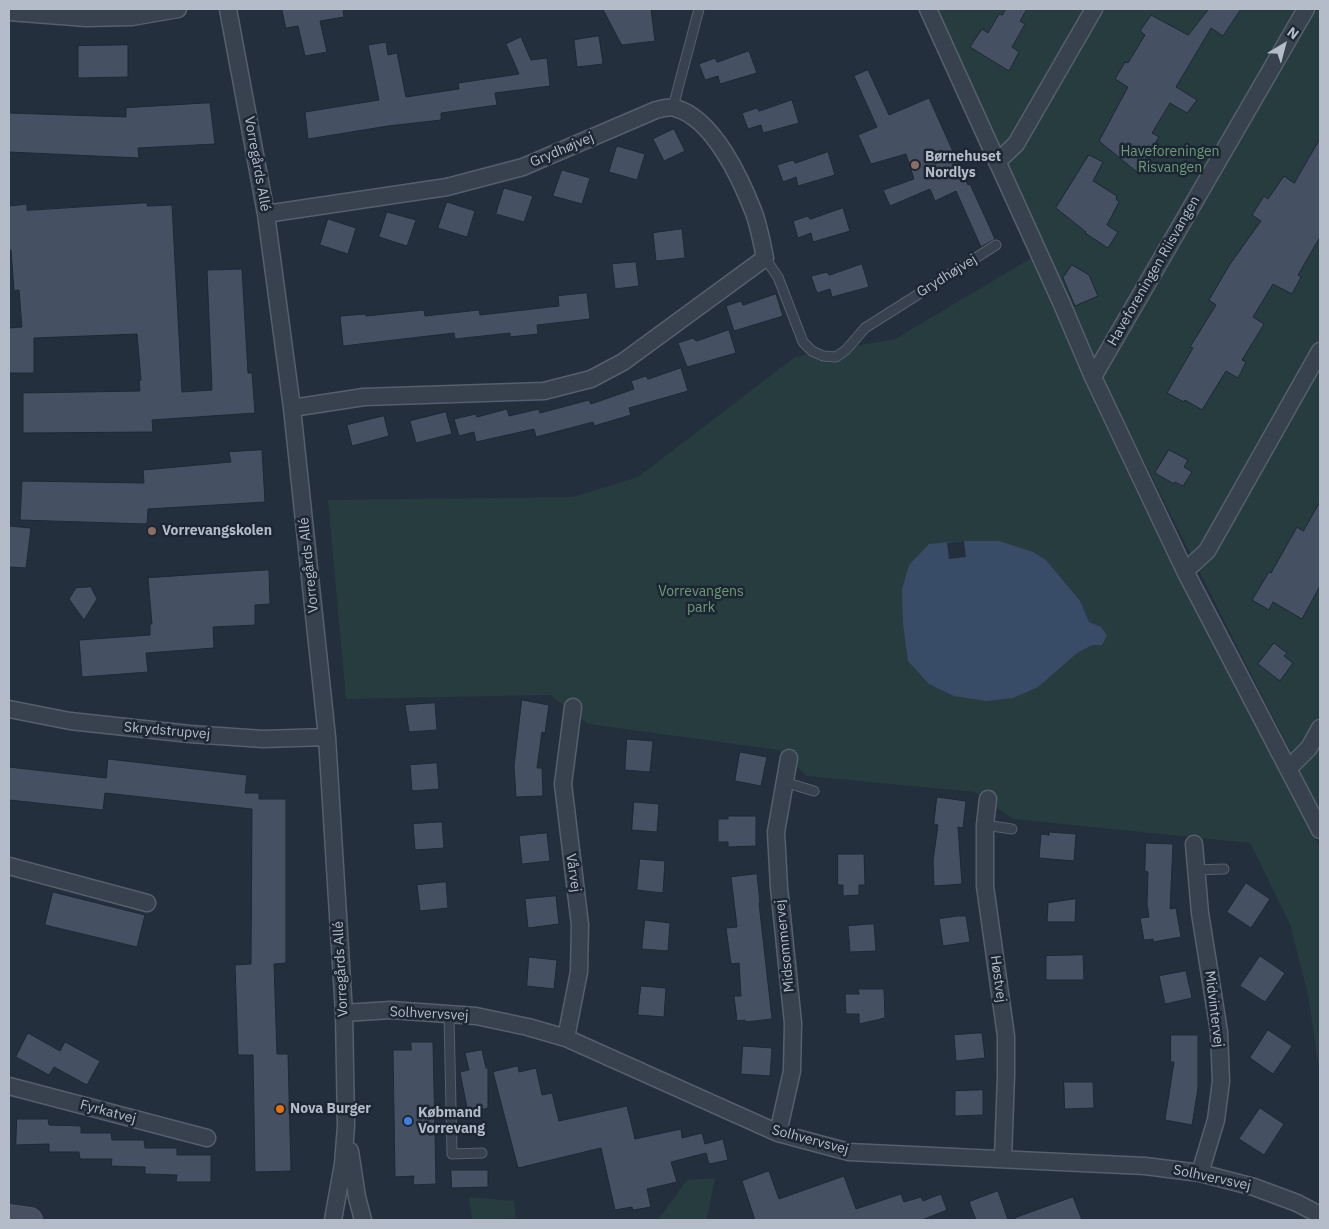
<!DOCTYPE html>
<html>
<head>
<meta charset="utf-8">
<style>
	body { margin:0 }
	#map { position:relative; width:1329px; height:1229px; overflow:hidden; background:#242f3e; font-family:"IBM Plex Sans",sans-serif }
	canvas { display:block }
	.frame { position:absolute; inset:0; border:10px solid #b4bcc9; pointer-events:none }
	.north { position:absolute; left:1259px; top:20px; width:50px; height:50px; -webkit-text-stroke:4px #1d2633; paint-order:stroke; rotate:37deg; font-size:14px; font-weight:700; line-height:20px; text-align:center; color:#b4bcc9 }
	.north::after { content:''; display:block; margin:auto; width:18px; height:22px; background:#b4bcc9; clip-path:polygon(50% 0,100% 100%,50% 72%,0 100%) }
</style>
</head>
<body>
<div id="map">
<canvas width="1329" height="1229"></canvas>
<div class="frame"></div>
<div class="north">N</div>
</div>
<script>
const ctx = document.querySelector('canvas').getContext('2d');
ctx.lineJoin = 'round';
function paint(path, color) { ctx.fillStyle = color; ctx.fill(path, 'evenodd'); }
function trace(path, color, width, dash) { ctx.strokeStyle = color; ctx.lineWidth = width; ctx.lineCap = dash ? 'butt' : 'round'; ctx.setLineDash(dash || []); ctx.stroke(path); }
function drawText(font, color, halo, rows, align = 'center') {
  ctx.font = font + ' "IBM Plex Sans",sans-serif'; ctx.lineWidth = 5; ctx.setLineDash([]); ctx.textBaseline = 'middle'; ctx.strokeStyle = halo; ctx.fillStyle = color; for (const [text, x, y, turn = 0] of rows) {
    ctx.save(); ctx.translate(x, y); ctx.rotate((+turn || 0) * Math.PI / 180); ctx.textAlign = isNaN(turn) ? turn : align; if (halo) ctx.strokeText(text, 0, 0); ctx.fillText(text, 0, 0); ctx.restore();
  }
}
const green = new Path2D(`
	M937,9H1320V811L1104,382Z
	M1033,257L1206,627L1320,847V1064L1318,1062L1308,995L1290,924L1250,843L1013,819L974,792L807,776L779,750L588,724L550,695L346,699L328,500L573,497L638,477L795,357L895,339Z
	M715,1178L707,1220H658L687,1180Z
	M469,1197L514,1201L516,1218L494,1220H472Z`);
const water = new Path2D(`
	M964,541H999L1033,552L1046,560L1080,601L1089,622L1101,627L1107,635L1102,645H1092L1077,653L1038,687L1013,698L986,701L954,696L929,684L908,661L903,624L902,589L909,565L929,544Z`);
const pier = new Path2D(`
	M964,541L966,557L949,559L947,543Z`);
const building = new Path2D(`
	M282,9H343L344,17L320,21L327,52L305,56L298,26L286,28Z
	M603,9H651L655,41L622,45Z
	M1006,9H1027L1020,21L1025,24L1012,47L1019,52L1009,71L970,47L982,29L988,33L999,14L1002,15Z
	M1209,9H1241L1223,36L1211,28L1176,87L1197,100L1187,113L1170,103L1152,133L1159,137L1137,172L1099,141L1128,87L1115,79L1125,62L1128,63L1145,35L1140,31L1151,15L1188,35Z
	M599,36L603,64L577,67L574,40Z
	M521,37L531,60L547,58L550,86L495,93L497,105L441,113V120L388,126L308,139L305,112L379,100L368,45L386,42L388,55L397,53L406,97L459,89L458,83L519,74L506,44Z
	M128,45V77L78,78V46Z
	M749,51L757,73L720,84L718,76L705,80L699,64L715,58L717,62Z
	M868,70L889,115L929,98L968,185L970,184L995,239L981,247L956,191L935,201L930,189L890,206L883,190L914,179L906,154L871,164L858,135L877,127L854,76Z
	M792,100L799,123L763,133L761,125L748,129L742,113L757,108L759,111Z
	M210,103L215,144L138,148L139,158L9,152V113L126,117V108Z
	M674,129L685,151L664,161L653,139Z
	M1320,139V237L1298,275L1301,277L1292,294L1273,284L1253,317L1264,324L1242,360L1246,362L1238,378L1226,371L1202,410L1185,400L1184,402L1167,393L1193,348L1190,347L1216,305L1209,300L1230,264L1261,221L1252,215L1264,196L1268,199L1284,176L1294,183Z
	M617,146L645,154L637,180L609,172Z
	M828,152L835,175L798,186L796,177L783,182L777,165L793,160L795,163Z
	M1089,155L1103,162L1093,181L1117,196L1116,199L1119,202L1107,225L1118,232L1108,248L1085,233L1086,232L1056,208Z
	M562,170L590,178L582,204L553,196Z
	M504,188L533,196L524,222L496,214Z
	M447,202L475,211L467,237L438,228Z
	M143,203H148L147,206L172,205L182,392L212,390L207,270L242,269L248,373H252L255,413L152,420L153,432L23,433V393L140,391L139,380H141L137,334L34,338V373H9V328L22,327L19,290L14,291L11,250H9V206L27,204V210Z
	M843,208L850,231L813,242L811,233L798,238L793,221L808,216L810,219Z
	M387,212L416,220L407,246L379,237Z
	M328,219L356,228L348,254L320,245Z
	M682,229L685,258L656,261L653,233Z
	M636,262L639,286L615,289L612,264Z
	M862,264L869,287L832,297L830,289L817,293L811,276L827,272L829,275Z
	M1072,265L1089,275L1098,296L1075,306L1063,278Z
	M587,293L590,319L537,325L538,334L510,337V333L455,339L454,333L343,346L340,316L365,314L366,316L424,310L425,316L479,310L480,315L559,306L558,296Z
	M776,294L783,316L734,331L726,306L741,301L743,305Z
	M729,330L736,353L687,367L678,343L693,338L696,341Z
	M681,368L688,391L629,408L631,415L594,426L593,422L536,437L534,429L476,442L474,432L459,436L454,419L476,414L477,417L507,409L509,416L539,409L540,413L589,400L591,404L634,389L631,381L646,376L648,379Z
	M446,412L452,434L416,443L410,421Z
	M384,416L389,436L352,446L347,425Z
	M262,450L265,502L148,509L147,524L20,520L22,481L144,483L143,470L231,462L229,452Z
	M1169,450L1188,460L1184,467L1192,472L1183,486L1175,482L1174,484L1155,473Z
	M1320,502V586L1302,619L1273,602L1269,610L1252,600L1269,572L1271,573L1297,527L1303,531Z
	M9,526L31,528L26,568L9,567Z
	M269,570L270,604L255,605V625L213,627L214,648L146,653L148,672L82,677L79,640L150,635V624H152L148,578Z
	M91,587L97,599L84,620L69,599L76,588Z
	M1274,643L1287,653L1284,656L1293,663L1280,681L1258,664Z
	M522,700L549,705L545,733L542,732L537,768H542L543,796L516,797L514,766Z
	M435,703L437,730L409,732L405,705Z
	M627,739L653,741L650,772L625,770Z
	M740,752L767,757L761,786L735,781Z
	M108,759L247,775L245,793H259V799H286V963L274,964L277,1054H288L291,1171L255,1172L253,1055H238L235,965L251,964L252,809L105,793L103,810L9,800V767L106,778Z
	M437,763L439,789L412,791L410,765Z
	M937,797L966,801L963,828L958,827L962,884L934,886L933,861L938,825L934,824Z
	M634,802L659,804L657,832L632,830Z
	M728,816H756V846L728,847V842H718V819H728Z
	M442,822L444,848L415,850L413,824Z
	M1049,832L1076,834L1074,861L1039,858L1041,834L1049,835Z
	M547,833L550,861L522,864L519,836Z
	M1146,843L1173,844L1170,909L1176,908L1181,937L1153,942V939L1144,940L1140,918L1149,917L1147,904L1148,872L1145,871Z
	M838,854H864L865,885H859V895L843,896V885H838Z
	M640,859L665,861L663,893L637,890Z
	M757,874L760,903H759L772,1019L745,1022V1020L737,1021L734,996H741L739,963L731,964L726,928L737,927L731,877Z
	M446,882L448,908L420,911L417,885Z
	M1246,883L1270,899L1251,928L1227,912Z
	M53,892L145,915L137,947L45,925Z
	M556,896L559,924L528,928L525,899Z
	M1076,899L1075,922H1047L1048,903Z
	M958,916H966L970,942L943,946L939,919Z
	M645,920L670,923L668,951L642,949Z
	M874,924L876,951L850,952L848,926Z
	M1083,955L1084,980H1046V956Z
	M1260,956L1285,973L1265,1002L1240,986Z
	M529,957L557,960L554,989L527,986Z
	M1186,971L1192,998L1165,1004L1159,976Z
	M641,986L666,988L664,1017L638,1015Z
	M858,989H884L885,1018L859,1024V1014H846L845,994H859Z
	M1268,1030L1292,1046L1273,1074L1250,1058Z
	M28,1033L60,1051L65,1042L100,1061L87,1085L54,1067L49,1075L16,1057Z
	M982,1033L985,1058L956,1061L954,1035Z
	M1171,1035H1198V1088L1192,1125L1165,1120L1174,1062H1171Z
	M411,1042H433L436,1184L413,1185L414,1176L395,1177L393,1050H411Z
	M743,1046L772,1048L770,1076L741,1074Z
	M482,1050L486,1068H488V1108L468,1113L460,1072L469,1070L465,1053Z
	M518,1066L519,1072L536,1068L542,1095L552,1093L559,1121L627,1106L635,1139L681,1129L682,1138L702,1133L705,1144L723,1139L728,1160L709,1164L706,1153L671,1162L677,1182L647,1189L651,1207L633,1210L632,1207L615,1210L601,1148L518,1168L493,1072Z
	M1064,1082H1093L1094,1108L1065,1109Z
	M983,1090V1115L955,1116V1091Z
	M1260,1108L1284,1124L1264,1155L1239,1139Z
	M17,1119H48L49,1125L81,1126V1133H111L112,1140H144L145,1148H177V1155H211V1182H176L177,1175L145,1174V1167L111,1166L112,1159H80L79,1152H49V1144L16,1145Z
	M451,1170H488V1187L452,1188Z
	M769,1171L779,1199L844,1176L856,1209L901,1194L904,1202L921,1197L923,1201L941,1194L947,1210L922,1220H755L742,1181Z
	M998,1191L1008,1220H976L969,1202Z
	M1073,1197L1082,1220H1016L1015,1218Z`);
const service = new Path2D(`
	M673,107L699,9
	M765,258L778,277L803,342L812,351L823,356L836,357L846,350L865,328L996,245
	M784,782L814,791
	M985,825L1012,829
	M1197,870L1224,869
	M449,1015L452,1154L482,1153`);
const minor = new Path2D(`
	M228,9L266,214L292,408L327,737L344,1013L346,1126L343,1164L333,1220
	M928,9L1061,302L1093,377L1185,571L1320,830
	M9,12L86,18L132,17L178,9
	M997,162L1016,144L1094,9
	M266,214L447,187L523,167L656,110C661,109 669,106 675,108C713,118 741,179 754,213C759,227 762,243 765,258L623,362L591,379L544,391L364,397L292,408
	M1093,377L1306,9
	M1185,571L1207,551L1320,351
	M9,709L70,721L190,734L263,739L327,737
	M1289,768L1309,748L1320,728
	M988,799L985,825V886L1006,1036V1075L1003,1159
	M1194,844L1200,913L1219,1032L1221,1081L1216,1120L1200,1173
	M9,866L147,903
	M344,1013L391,1010L476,1016L528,1027L566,1038L778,1133L849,1152L1145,1166L1200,1173L1254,1187L1297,1203L1320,1215
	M566,1038L579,972L580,925L563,784L573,707
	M9,1086L207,1138
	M778,1133L792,1071L793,1023L779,887L776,832L789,758
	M350,1151L357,1197L363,1220`);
const secondary = new Path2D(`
	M9,1217L30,1220`);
const markers = [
	[915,165,5,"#8d6e63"],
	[152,531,5,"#8d6e63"],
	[280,1109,5,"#e8710a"],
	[408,1121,5,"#3f7fe0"]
];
const streetNames = [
	["Grydhøjvej",562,150,-23],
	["Vorregårds Allé",257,164,80],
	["Haveforeningen Riisvangen",1154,271,-60],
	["Grydhøjvej",947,276,-32],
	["Vorregårds Allé",309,565,-96],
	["Skrydstrupvej",167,731,5],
	["Vårvej",573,873,82],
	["Midsommervej",785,946,-96],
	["Vorregårds Allé",341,969,-93],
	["Høstvej",998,979,82],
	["Midvintervej",1214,1009,83],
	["Solhvervsvej",429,1014,3],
	["Fyrkatvej",108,1112,15],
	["Solhvervsvej",810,1140,15],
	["Solhvervsvej",1212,1178,12]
];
const parkNames = [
	["Haveforeningen",1170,152],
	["Risvangen",1170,168],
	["Vorrevangens",701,592],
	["park",701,608]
];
const poiNames = [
	["Børnehuset",925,157],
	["Nordlys",925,173],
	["Vorrevangskolen",162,531],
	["Nova Burger",290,1109],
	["Købmand",418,1113],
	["Vorrevang",418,1129]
];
paint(green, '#263c3f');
paint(water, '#394c67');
paint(pier, '#242f3e');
paint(building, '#455162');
trace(building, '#1f2835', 1);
trace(service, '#565f6c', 11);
trace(minor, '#565f6c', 19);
trace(secondary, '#565f6c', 26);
trace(service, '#38414e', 9);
trace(minor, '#38414e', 16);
trace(secondary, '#465061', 24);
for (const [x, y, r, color] of markers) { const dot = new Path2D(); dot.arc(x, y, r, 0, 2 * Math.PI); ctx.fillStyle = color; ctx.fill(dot); trace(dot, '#1d2633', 2); }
drawText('14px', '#b4bcc9', '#1d2633', streetNames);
drawText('14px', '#6b9a76', '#1d2633', parkNames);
drawText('bold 14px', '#b4bcc9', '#1d2633', poiNames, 'left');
</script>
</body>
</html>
